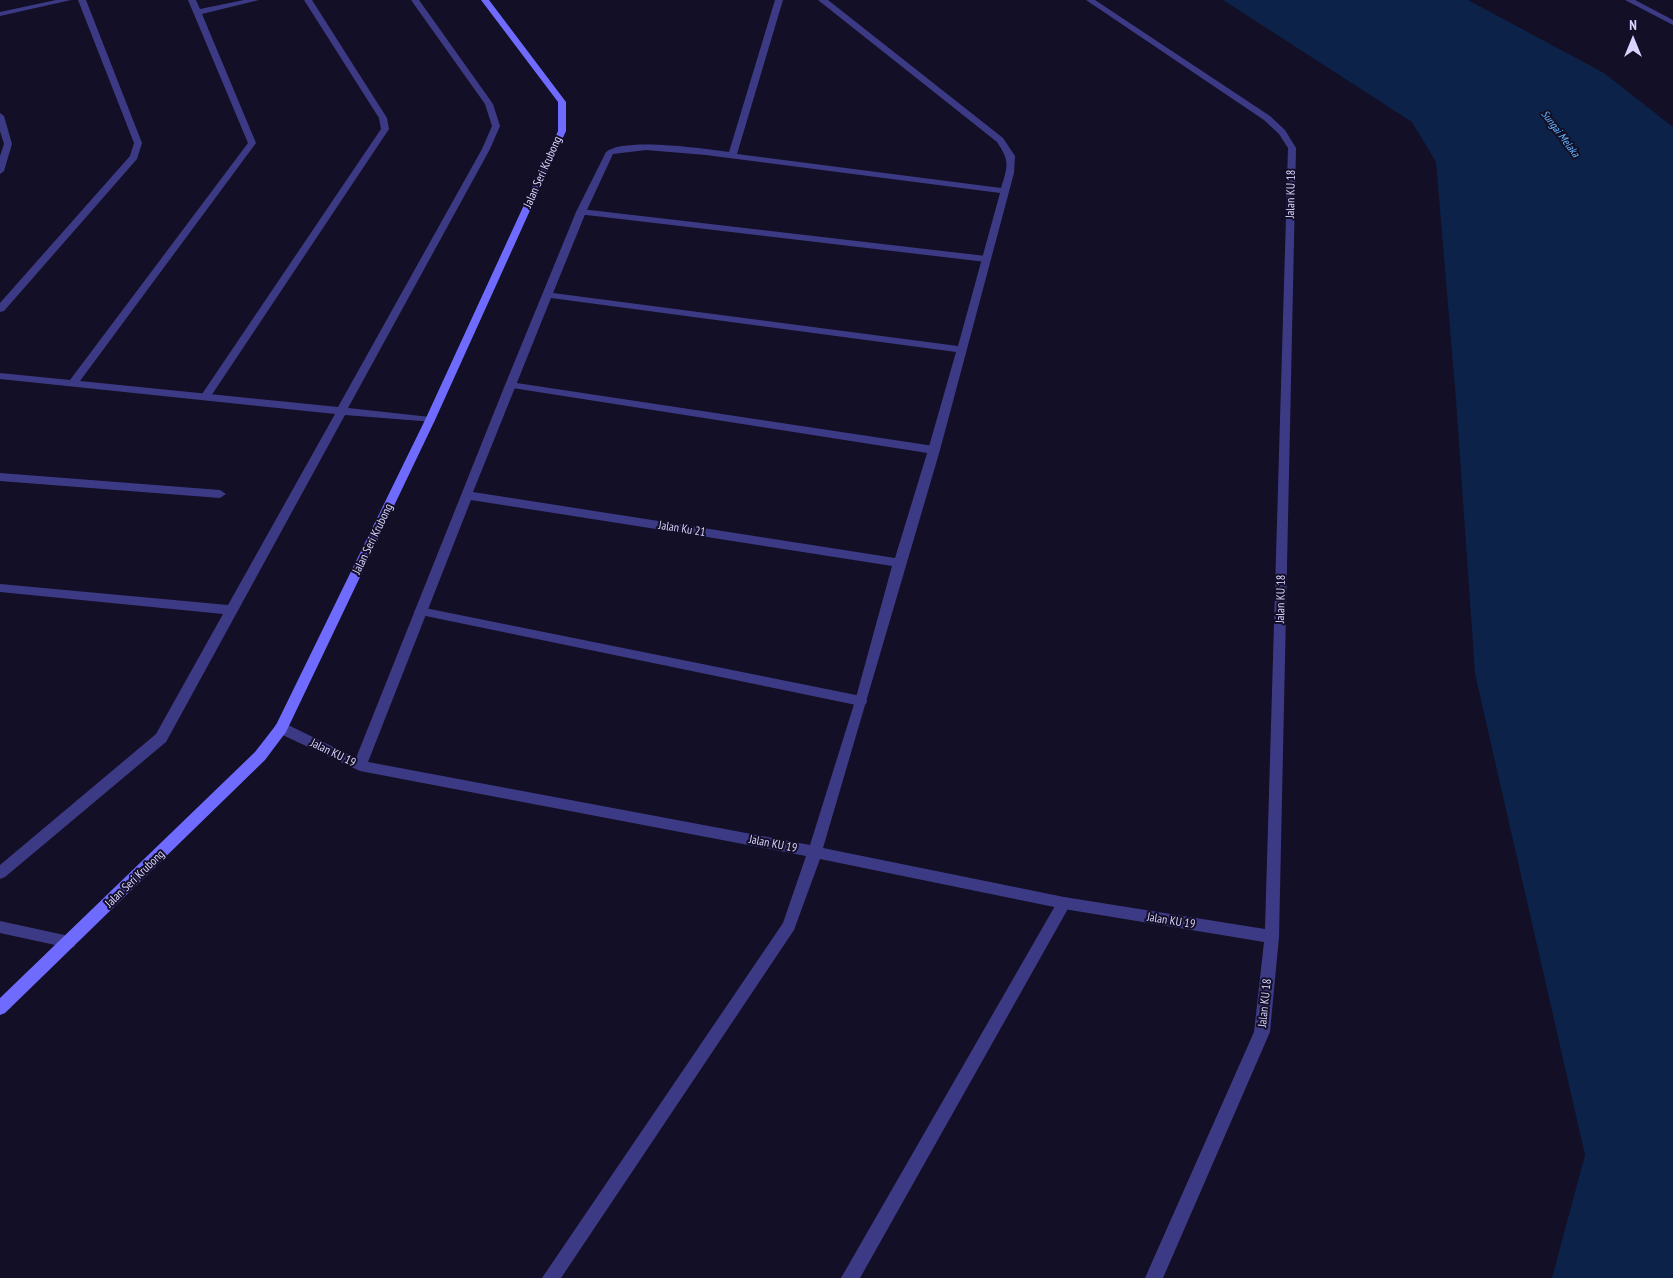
<!DOCTYPE html>
<html>
<head>
<meta charset="utf-8">
<style>
	body { margin:0 }
	#map { position:relative; width:1673px; height:1278px; overflow:hidden; background:#130f26; font-family:"PT Sans Narrow",sans-serif }
	canvas { display:block }
	.north { position:absolute; left:1608px; top:15px; width:50px; height:50px; -webkit-text-stroke:4px #130f26; paint-order:stroke; rotate:0deg; font-size:14px; font-weight:700; line-height:20px; text-align:center; color:#d9d4ff }
	.north::after { content:''; display:block; margin:auto; width:18px; height:22px; background:#d9d4ff; clip-path:polygon(50% 0,100% 100%,50% 72%,0 100%) }
</style>
</head>
<body>
<div id="map">
<canvas width="1673" height="1278"></canvas>
<div class="north">N</div>
</div>
<script>
const ctx = document.querySelector('canvas').getContext('2d');
ctx.lineJoin = 'round';
function paint(path, color) { ctx.fillStyle = color; ctx.fill(path, 'evenodd'); }
function drawText(font, color, halo, rows, align = 'center') {
  ctx.font = font + ' "PT Sans Narrow",sans-serif'; ctx.lineWidth = 4; ctx.setLineDash([]); ctx.textBaseline = 'middle'; ctx.strokeStyle = halo; ctx.fillStyle = color; for (const [text, x, y, turn = 0] of rows) {
    ctx.save(); ctx.translate(x, y); ctx.rotate((+turn || 0) * Math.PI / 180); ctx.textAlign = isNaN(turn) ? turn : align; if (halo) ctx.strokeText(text, 0, 0); ctx.fillText(text, 0, 0); ctx.restore();
  }
}
const water = new Path2D(`
	M1223,0H1468L1604,73L1673,127V1278H1552L1585,1155L1475,674L1456,400L1436,162L1412,122Z`);
const lane = new Path2D(`
	M78,0H86L142,143L137,159L4,311L0,312V303L130,156L134,143Z
	M304,0H312L387,118L389,129L209,399L205,400L200,397L381,129L379,118Z
	M581,209L986,256L991,259L986,262L578,214V210Z
	M510,382L934,446L940,450L934,454L506,387L505,385Z
	M0,473L220,490L226,494L220,498L0,481Z
	M420,607L861,696L866,698L867,701L866,704L861,706L416,614L414,611Z
	M1064,897L1069,899L1071,903L1069,907L860,1278H841L1059,899Z`);
const street = new Path2D(`
	M56,0H71L0,16V12Z
	M188,0H196L200,9L244,0H259L202,14L256,143L80,381L338,407L482,149L492,126L485,104L411,0H419L493,104L500,126L490,149L348,408L430,417L435,420L434,422L345,415L166,742L5,877L0,879V865L156,734L223,614L0,592V584L228,605L335,414L0,379V373L70,380L248,143Z
	M775,0H783L737,154L1001,188C1008,166 1010,161 997,142L818,0H828L1003,138L1015,156L1014,173L940,450L823,848L1064,897L1265,929L1288,148L1279,134L1264,120L1086,0H1095L1270,116L1285,130L1296,148L1279,937L1270,1032L1163,1278H1145L1254,1032L1264,942L1064,909L820,859L794,930L561,1278H542L783,923L806,856L360,771L276,732L274,728L276,724H286L356,758L505,385L576,212L606,152C625,137 704,149 729,152ZM646,150L706,155L1000,193L958,346L553,293L586,212L613,154ZM551,298L956,352L928,450L895,558L473,492ZM471,500L892,566L855,701L810,845L368,762Z
	M1625,0H1635L1673,20V25Z
	M0,113L4,116L12,144L4,171L0,174V156L4,144L0,131Z
	M0,921L69,936L74,937L76,942L74,947L69,948L0,933Z`);
const secondary = new Path2D(`
	M481,0H489L566,102V131L435,420L286,732L265,760L5,1013L0,1015V998L255,752L276,725L425,420L558,131V102Z`);
const farWaternames = [
	["Sungai Melaka",1560,134,53]
];
const streetNames = [
	["Jalan Seri Krubong",543,172,-66],
	["Jalan KU 18",1291,194,-89],
	["Jalan Ku 21",682,529,9],
	["Jalan Seri Krubong",373,539,-64],
	["Jalan KU 18",1281,599,-89],
	["Jalan KU 19",333,753,26],
	["Jalan KU 19",773,844,11],
	["Jalan Seri Krubong",135,879,-44],
	["Jalan KU 19",1171,921,9],
	["Jalan KU 18",1265,1003,-84]
];
paint(water, '#0c2248');
paint(lane, '#3d3a85');
paint(street, '#3d3a85');
paint(secondary, '#6f6bff');
drawText('italic 11px', '#62b6ff', '#130f26', farWaternames);
drawText('12px', '#d9d4ff', '#130f26', streetNames);
</script>
</body>
</html>
